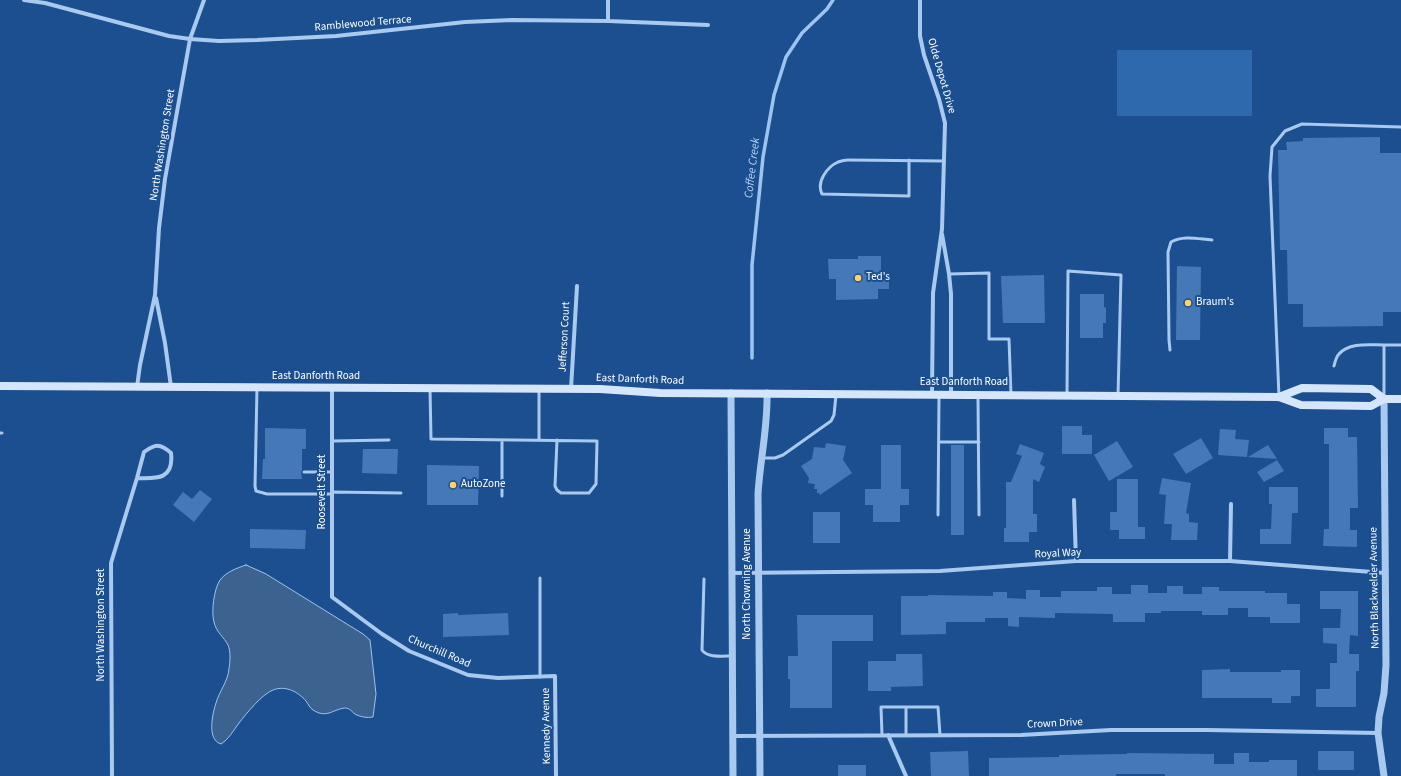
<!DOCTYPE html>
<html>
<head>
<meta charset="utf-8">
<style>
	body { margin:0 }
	canvas { display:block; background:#1b4f8f }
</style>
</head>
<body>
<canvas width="1401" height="776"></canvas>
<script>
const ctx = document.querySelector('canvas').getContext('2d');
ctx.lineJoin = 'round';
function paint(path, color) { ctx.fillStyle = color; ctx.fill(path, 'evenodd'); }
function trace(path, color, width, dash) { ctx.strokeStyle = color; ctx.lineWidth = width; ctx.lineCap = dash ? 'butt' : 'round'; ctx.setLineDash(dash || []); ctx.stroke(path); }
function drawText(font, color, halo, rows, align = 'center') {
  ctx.font = font + ' "Source Sans 3",sans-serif'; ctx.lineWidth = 4; ctx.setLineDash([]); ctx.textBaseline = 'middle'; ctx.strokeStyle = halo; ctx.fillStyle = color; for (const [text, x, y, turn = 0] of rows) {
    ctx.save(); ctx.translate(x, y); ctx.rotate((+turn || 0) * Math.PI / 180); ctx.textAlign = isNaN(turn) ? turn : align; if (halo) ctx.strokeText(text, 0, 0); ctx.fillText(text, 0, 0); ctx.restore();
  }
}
const green = new Path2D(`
	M1117,50H1252V116H1117Z`);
const water = new Path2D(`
	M246,565L266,574L363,634L370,640L376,694L373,717C367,718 360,717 355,714C352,712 350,708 345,708C333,709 327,719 313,710C310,708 308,704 306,701C298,692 286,685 273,690C262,694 246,714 239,723C233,731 229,739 221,744C207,740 212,715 216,703C219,692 228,681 229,669C230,662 231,652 228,645C224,637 216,632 214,622C211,612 214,589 220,580C226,572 237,568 246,565Z`);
const stream = new Path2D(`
	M752,358V265L763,157L774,95L786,57L802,33L827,9L833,0`);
const building = new Path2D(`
	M1380,137V153H1401V312H1383V326L1303,327V304H1288L1287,250H1280L1278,150H1287L1286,142L1303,141V138Z
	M858,256H881V280H889V289H878V299L836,300V279H829L828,259H858Z
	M1177,266L1201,267L1200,340H1176Z
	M1044,275L1045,323H1003L1001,276Z
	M1080,294H1104V307L1106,308V323H1103V338H1080Z
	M1062,426H1082V435H1092V454H1062Z
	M265,428L306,429V449H302V470L301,472L302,479H262L263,459H265Z
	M1324,428H1348V437H1357L1358,508H1350V530H1357V547L1323,546L1324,529H1329V444H1324Z
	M1220,429L1236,430L1235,439L1249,440L1247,457L1218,455Z
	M1201,438L1213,458L1186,474L1173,454Z
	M1117,441L1133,467L1109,481L1094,455Z
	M826,443L846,446L843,460L852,473L820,495L819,493H817V489H814L815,484L808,483L809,478L801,466L812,459L814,447L825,448Z
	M1020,444L1044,453L1040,464L1045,467L1039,482L1033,479V514H1037V532H1029V542H1004V528H1006V482H1011L1022,456L1016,454Z
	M881,445H901V489H909V505H900V522H873V505H865V489H881Z
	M951,445H964V535H951Z
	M1268,445L1277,459L1248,457Z
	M363,449H398L397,474L362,473Z
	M1277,460L1284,471L1264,482L1257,472Z
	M427,465L479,466L478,505H427Z
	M1162,478L1191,483L1186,513L1189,514V522L1198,523L1197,540H1171L1172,524H1164L1166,495L1159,494Z
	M1117,479H1138V527H1145V539H1119V530H1110V512H1117Z
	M1269,487H1298V513H1292L1291,544H1260V529H1271L1272,504H1269Z
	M200,490L212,499L194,522L173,505L183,492L192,499Z
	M813,512H840V543H813Z
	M250,529L306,530L305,549L250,548Z
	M1131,585H1148V593H1167V586H1183V594H1202V587H1219V591H1265V593H1287V604H1300V623H1270V617H1248V608H1228V615H1202V611H1161V613H1145V622H1113V614L1055,613V618L1019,617V627L1008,626V618H985V622H946V634L901,635V596H928V595L993,596V592H1007V598L1026,599V590H1040V597H1061V591H1097V587H1112V594H1131Z
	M1320,591H1358V636L1350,635L1349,654H1359V671H1356V707H1316V689H1330V663H1337V644L1323,643V628H1340L1341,609H1320Z
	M458,613V615L508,613L509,635L443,637V614Z
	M797,615H873V641H832V708H790V679H788V656H798Z
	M896,654H922L923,686L891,687V691H868V661H896Z
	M1230,669V672H1281V670H1300V696H1291V703H1272V698H1202V670Z
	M968,751L969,776H931L930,752Z
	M1318,751H1354V770H1318Z
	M1127,753L1214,754V764H1234V753H1249V762H1269V760H1297V776H1165V774H1116V776H989V758L1059,757V755L1127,754Z
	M838,765H866V776H838Z`);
const service = new Path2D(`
	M909,160V196L822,194C816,182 827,167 838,162C841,161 845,160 848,160L944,161
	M949,274L989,273V339H1009L1011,395
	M1170,350L1169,340L1168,252L1171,242C1184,235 1198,239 1212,240
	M1334,366C1335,362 1336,357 1339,354C1349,342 1370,345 1384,345
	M257,387L255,486L256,491L267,494H332
	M430,388L431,439C486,440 542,440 597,441L596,484L589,493H561L557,490L555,486L557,440
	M1067,395L1068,271L1121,275L1118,396
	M978,396L979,515
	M1279,397L1270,176L1272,147L1285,131L1302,124L1401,127
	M1384,397V345H1401
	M0,433H2
	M502,440V496
	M539,440V389
	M332,441L389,440
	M939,442H979
	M763,458H775L783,455L831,421L834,415L836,395
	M304,472H332
	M332,492L401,493
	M938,515L939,396
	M540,578V677
	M704,579L702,650C707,658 723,656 732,656
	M906,707V735
	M882,735L881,707H938L940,735`);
const minor = new Path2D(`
	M24,0L45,3L169,36L190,39L219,41L257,40L336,36L465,22L512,20L608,21L708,25
	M608,0V21
	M920,0V36L924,55L939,99L945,123L942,229L933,293L932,394
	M942,234L949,274L951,294V394
	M156,298L165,343L171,387
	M137,387L140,365L155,295L159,228L165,179L190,39L204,0
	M332,388V597L382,634L409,651L468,675L498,678L555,676L556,776
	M571,389L577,286
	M1074,500L1076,561
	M1230,561L1231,504
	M732,573L940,571L1076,561H1230L1385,573
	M888,735L906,776
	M732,736L1021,735L1111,730H1207L1378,733
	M112,776L111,563L137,478L144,452C155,444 160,443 171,453C174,479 158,479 137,478`);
const tertiary = new Path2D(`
	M731,393L733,776
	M1384,399L1386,665L1384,693L1379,717L1378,733L1384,776
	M760,776L758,494C760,460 768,427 767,393`);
const secondary = new Path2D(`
	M0,386L600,389L660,393L1279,397L1301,405L1371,406L1384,399H1401
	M1279,397L1302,388L1371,389L1384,399`);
const markers = [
	[858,278,4,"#ffd166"],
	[1188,303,4,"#ffd166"],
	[453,485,4,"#ffd166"]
];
const streetNames = [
	["Ramblewood Terrace",363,24,-5],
	["Olde Depot Drive",941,76,74],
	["North Washington Street",163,145,-81],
	["Jefferson Court",565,337,-87],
	["East Danforth Road",316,377],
	["East Danforth Road",640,380,2],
	["East Danforth Road",964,383],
	["Roosevelt Street",323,492,-90],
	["Royal Way",1058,554,-3],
	["North Chowning Avenue",748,584,-90],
	["North Blackwelder Avenue",1375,588,-91],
	["North Washington Street",102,625,-90],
	["Churchill Road",439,652,23],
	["Crown Drive",1055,724,-3],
	["Kennedy Avenue",547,726,-91]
];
const poiNames = [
	["Ted's",866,278],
	["Braum's",1196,303],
	["AutoZone",461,485]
];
const waterNames = [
	["Coffee Creek",753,168,-83]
];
paint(green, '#2e69ad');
paint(water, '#3c6290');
trace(water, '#9cc4f0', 1);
trace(stream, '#9cc4f0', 3.5);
paint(building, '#4478b7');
trace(service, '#a9c9ee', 3);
trace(minor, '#a9c9ee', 4);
trace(tertiary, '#a9c9ee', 7);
trace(secondary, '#d6e6fa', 8);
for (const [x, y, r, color] of markers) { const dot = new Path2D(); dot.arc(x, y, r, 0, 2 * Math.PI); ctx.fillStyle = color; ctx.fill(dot); trace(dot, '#1b4f8f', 1.5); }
drawText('11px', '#fff', '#1b4f8f', streetNames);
drawText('11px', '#fff', '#1b4f8f', poiNames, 'left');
drawText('italic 12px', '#b5d3f5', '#1b4f8f', waterNames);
</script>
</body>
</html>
